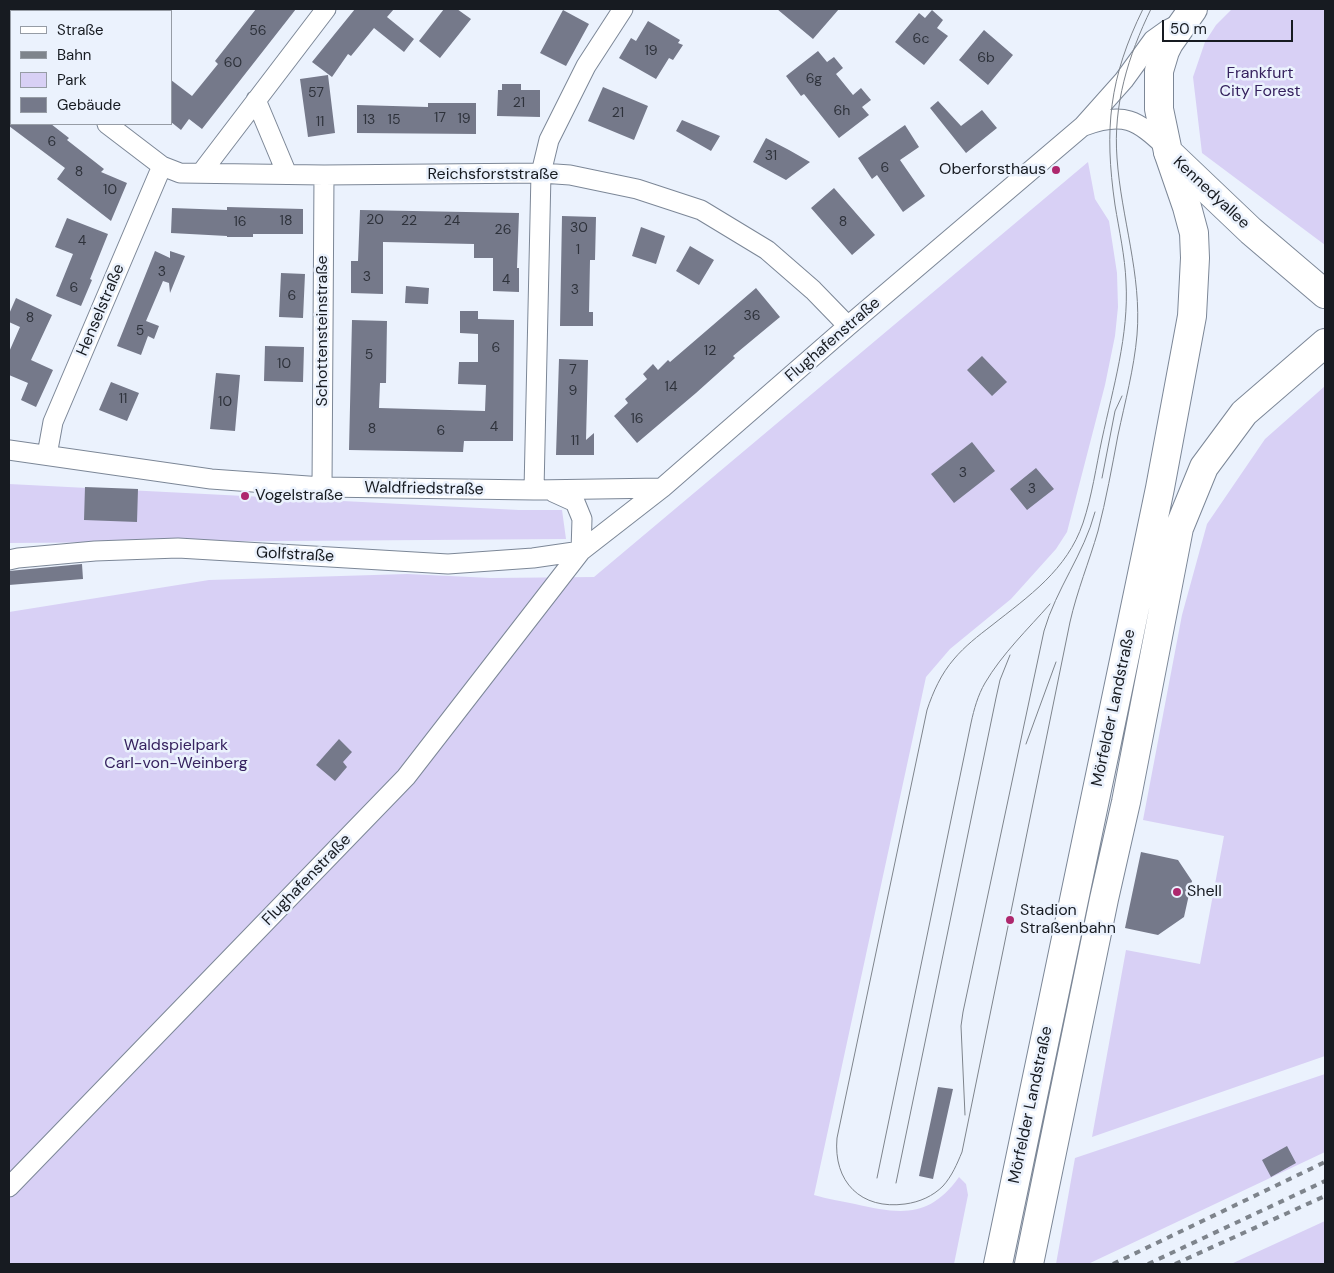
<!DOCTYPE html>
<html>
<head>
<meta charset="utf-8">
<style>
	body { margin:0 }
	#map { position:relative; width:1334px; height:1273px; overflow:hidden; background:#ebf2fd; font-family:"DM Sans",sans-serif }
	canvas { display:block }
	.frame { position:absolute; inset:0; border:10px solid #171b21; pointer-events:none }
	.legend { position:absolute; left:10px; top:10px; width:162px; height:115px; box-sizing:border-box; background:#ebf2fd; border:1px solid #969ca5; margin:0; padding:6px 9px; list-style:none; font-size:15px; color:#171b21 }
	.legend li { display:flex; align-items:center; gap:10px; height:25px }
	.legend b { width:25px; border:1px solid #969ca5 }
	.scale { position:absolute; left:1162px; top:20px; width:131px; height:22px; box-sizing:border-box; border:2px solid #171b21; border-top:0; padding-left:6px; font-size:15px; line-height:18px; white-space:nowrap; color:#171b21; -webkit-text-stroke:4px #ebf2fd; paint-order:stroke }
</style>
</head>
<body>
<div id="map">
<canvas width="1334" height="1273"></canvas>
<div class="frame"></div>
<ul class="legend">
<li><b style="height:6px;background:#fff"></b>Straße</li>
<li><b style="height:6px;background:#7e848c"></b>Bahn</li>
<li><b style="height:14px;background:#d8d0f5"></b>Park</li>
<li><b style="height:14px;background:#75798a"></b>Gebäude</li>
</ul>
<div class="scale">50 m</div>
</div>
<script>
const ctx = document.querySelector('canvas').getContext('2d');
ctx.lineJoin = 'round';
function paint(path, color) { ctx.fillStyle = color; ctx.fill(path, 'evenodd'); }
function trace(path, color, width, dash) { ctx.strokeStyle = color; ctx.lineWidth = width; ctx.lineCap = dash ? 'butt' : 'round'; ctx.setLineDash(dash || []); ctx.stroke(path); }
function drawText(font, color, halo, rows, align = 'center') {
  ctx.font = font + ' "DM Sans",sans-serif'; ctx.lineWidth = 5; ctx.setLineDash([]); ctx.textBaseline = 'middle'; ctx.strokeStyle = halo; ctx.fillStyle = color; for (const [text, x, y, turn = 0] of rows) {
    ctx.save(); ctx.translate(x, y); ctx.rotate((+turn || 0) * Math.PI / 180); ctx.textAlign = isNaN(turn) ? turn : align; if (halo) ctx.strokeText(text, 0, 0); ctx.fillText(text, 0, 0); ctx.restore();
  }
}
const green = new Path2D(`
	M1232,9H1325V245L1202,153L1193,77L1205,42L1216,25Z
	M1088,162L1095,199L1109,221L1117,273L1118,307L1115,336L1105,385L1067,532L1056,549L1011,599L950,649L926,677L814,1195C827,1199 842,1201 855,1204C900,1214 929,1219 959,1177L966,1184L968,1195L954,1264H9V612L209,580L407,574L491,578L594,577Z
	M1325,386V1056L1092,1137L1126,950L1200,964L1224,836L1143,820L1182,615L1207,524L1265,439Z
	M9,484L519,510H562L566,539L9,543Z
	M1325,1074V1152L1088,1264H1056L1075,1158Z
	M1325,1221V1264H1231Z`);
const building = new Path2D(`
	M256,9H296L202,129L189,119L181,130L171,122V80L192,96L218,64L215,61Z
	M355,9H394L387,17L414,39L404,52L374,28L351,56L348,54L332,77L312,62Z
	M444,9H457L471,19L440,58L419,41Z
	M777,9H839L813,39Z
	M563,10L589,24L566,66L540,53Z
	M932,10L943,20L937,28L948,36L924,65L895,42L919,13L925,18Z
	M648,21L680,40L678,43L683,45L673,60L669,58L656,79L619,58L631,38L636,41Z
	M984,30L1013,55L988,85L959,60Z
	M818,51L827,62L834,57L843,68L836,74L853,95L861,88L871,100L862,107L869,115L839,138L804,94L801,96L786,76Z
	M328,75L335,133L308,137L300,79Z
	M502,84H521V90H540V117L497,116L498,90H502Z
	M603,87L648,106L634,140L588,121Z
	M938,101L961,126L982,110L997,128L966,153L930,108Z
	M428,103H476V134L357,133V105L428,107Z
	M682,120L720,136L711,151L676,131Z
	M9,124H51L69,138L67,140L104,169L101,172L127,183L111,221L57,179L65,168L9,126Z
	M905,125L919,147L900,160L925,196L903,212L877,175L872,179L858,158Z
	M766,138L789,150L810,162L786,180L753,162Z
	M834,188L875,235L852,255L811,208Z
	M227,207L303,209V234H253V237H227V236L171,233L172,208L227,210Z
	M360,210L519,213L517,268H519V292L493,291V258H474V244L383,242V294L351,293V261H358Z
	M562,216L596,217L595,260H590L589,312H593V326H560Z
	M67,218L108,234L90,279L92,280L81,306L56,296L73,254L55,247Z
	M641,227L665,236L656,264L632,256Z
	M690,246L714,260L699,285L676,271Z
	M155,251L170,258V251L185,256L170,293L169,283L163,281L146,321L159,326L154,339L148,336L141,355L117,346Z
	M281,273L305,274L303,318L279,317Z
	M406,286L429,288L428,304L405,303Z
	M756,288L780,317L733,356L735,358L696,393L637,443L614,416L628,403L625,399L647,379L643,374L653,364L658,370L668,360L670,362Z
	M16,298L52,315L31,360L53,370L36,407L21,400L28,383L9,375V352L20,327L9,322V314Z
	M460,311H478V319L514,320L513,441H464L463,452L349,450L352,320L387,321L386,383H380L379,408L485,411L486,385L458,384L459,362H478V334L460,333Z
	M265,346L304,347L303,382L264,381Z
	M982,356L1007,382L992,396L967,370Z
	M559,359L588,360L586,440L594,433V455H556Z
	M216,373L240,375L235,431L210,429Z
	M111,382L139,393L127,421L99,410Z
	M972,442L995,471L954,503L931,474Z
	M1036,468L1054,489L1027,510L1010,489Z
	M85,487L138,489L137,522L84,520Z
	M82,564L83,579L9,585V571Z
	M339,739L352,752L343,762L347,767L335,781L316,765Z
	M1141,852L1178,860L1192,881L1184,917L1158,935L1125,928Z
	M938,1087L953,1089L933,1179L919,1176Z
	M1287,1146L1296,1163L1271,1177L1262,1160Z`);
const street = new Path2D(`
	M32,11L34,9
	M9,44L11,40
	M256,100L287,174
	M107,124L162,166L180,173L324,175L541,173L570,175L637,189L701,210L767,250L813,290L848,326
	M1084,126C1124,111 1137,120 1166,147
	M201,173L326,9
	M9,450L211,479L322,487L534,490L662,488
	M47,455L53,422L162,166
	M322,487L324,175
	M534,490L541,173L549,140L586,66L623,9
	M553,492L575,502L582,519L581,551
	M9,560L18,558L95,551L178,548L448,564L533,558L581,551
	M9,1187L406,777L581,551L662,488L848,326L1083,126L1124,80L1153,40L1167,30L1177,25`);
const primary = new Path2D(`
	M1193,9L1169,43L1165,51L1159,71V109L1168,152L1251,231L1325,294`);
const highway = new Path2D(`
	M998,1264L1160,488L1192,316L1195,258L1194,233L1187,207L1168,152
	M1029,1264L1104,899L1126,802L1179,528L1204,467L1244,413L1325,343`);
const tram = new Path2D(`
	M1143,9C1109,78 1104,129 1115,205C1119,230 1125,256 1126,282C1129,335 1113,388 1102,439C1096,467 1092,496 1083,523C1067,570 1029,596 991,626C978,636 965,646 954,659C941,674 933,692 927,710L837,1138C833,1182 861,1210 905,1204C920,1202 933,1196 943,1186C952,1176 957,1164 962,1152L1070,622C1077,591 1089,562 1098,531C1106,500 1112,467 1118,435C1125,402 1134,369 1137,335C1142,275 1121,217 1117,158C1113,105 1128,56 1151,9
	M1102,478L1115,411L1122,396
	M1026,744L1056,662
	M965,1115L961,1026L963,1012L1044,631C1056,589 1084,554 1095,512
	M877,1178L971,723C974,709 978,695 985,683C1002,654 1028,629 1050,604
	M896,1183L996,698L1000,680L1010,655`);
const rail = new Path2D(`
	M1113,1264L1325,1162
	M1148,1264L1325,1181
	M1175,1264L1325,1196`);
const markers = [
	[1056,170,5,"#ae276d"],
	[245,496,5,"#ae276d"],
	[1177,892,5,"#ae276d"],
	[1010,920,5,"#ae276d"]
];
const numberNames = [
	["56",258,31],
	["6c",921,39],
	["19",651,51],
	["6b",986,58],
	["60",233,63],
	["6g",814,79],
	["57",316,93],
	["21",519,103],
	["6h",842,111],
	["21",618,113],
	["17",440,118],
	["19",464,119],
	["13",369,120],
	["15",394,120],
	["11",320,122],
	["6",52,142],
	["31",771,156],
	["6",885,168],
	["8",79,172],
	["10",110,190],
	["20",375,220],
	["18",286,221],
	["22",409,221],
	["24",452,221],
	["16",240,222],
	["8",843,222],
	["30",579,228],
	["26",503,230],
	["4",82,241],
	["1",578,250],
	["3",162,272],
	["3",367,277],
	["4",506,280],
	["6",74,288],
	["3",575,290],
	["6",292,296],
	["36",752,316],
	["8",30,318],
	["5",140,331],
	["6",496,348],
	["12",710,351],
	["5",369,355],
	["10",284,364],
	["7",573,370],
	["14",671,387],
	["9",573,391],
	["11",123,399],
	["10",225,402],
	["16",637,419],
	["4",494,427],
	["8",372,429],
	["6",441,431],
	["11",575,441],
	["3",963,473],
	["3",1032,489]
];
const parkNames = [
	["Frankfurt",1260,74],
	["City Forest",1260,92],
	["Waldspielpark",176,746],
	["Carl-von-Weinberg",176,764]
];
const poiNames = [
	["Oberforsthaus",1046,170,"right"],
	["Vogelstraße",255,496],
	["Shell",1187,892],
	["Stadion",1020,911],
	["Straßenbahn",1020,929]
];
const streetNames = [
	["Reichsforststraße",493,175],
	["Kennedyallee",1211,193,43],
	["Henselstraße",101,310,-67],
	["Schottensteinstraße",323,331,-90],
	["Flughafenstraße",833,340,-41],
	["Waldfriedstraße",424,489,1],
	["Golfstraße",295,555,3],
	["Mörfelder Landstraße",1114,708,-78],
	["Flughafenstraße",307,880,-46],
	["Mörfelder Landstraße",1031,1105,-78]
];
paint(green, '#d8d0f5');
paint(building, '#75798a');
trace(street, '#7c8797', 21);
trace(primary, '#7c8797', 30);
trace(highway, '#7c8797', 30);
trace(street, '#fff', 19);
trace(primary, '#fff', 28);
trace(highway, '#fff', 28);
trace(tram, '#7e848c', 1);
trace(rail, '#7e848c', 4, [6, 6]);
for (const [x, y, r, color] of markers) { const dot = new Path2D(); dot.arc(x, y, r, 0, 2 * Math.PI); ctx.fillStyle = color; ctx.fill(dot); trace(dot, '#ebf2fd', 2); }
drawText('14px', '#2e323b', null, numberNames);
drawText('16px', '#36225f', '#ebf2fd', parkNames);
drawText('16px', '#171b21', '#ebf2fd', poiNames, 'left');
drawText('16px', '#171b21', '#ebf2fd', streetNames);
</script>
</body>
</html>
